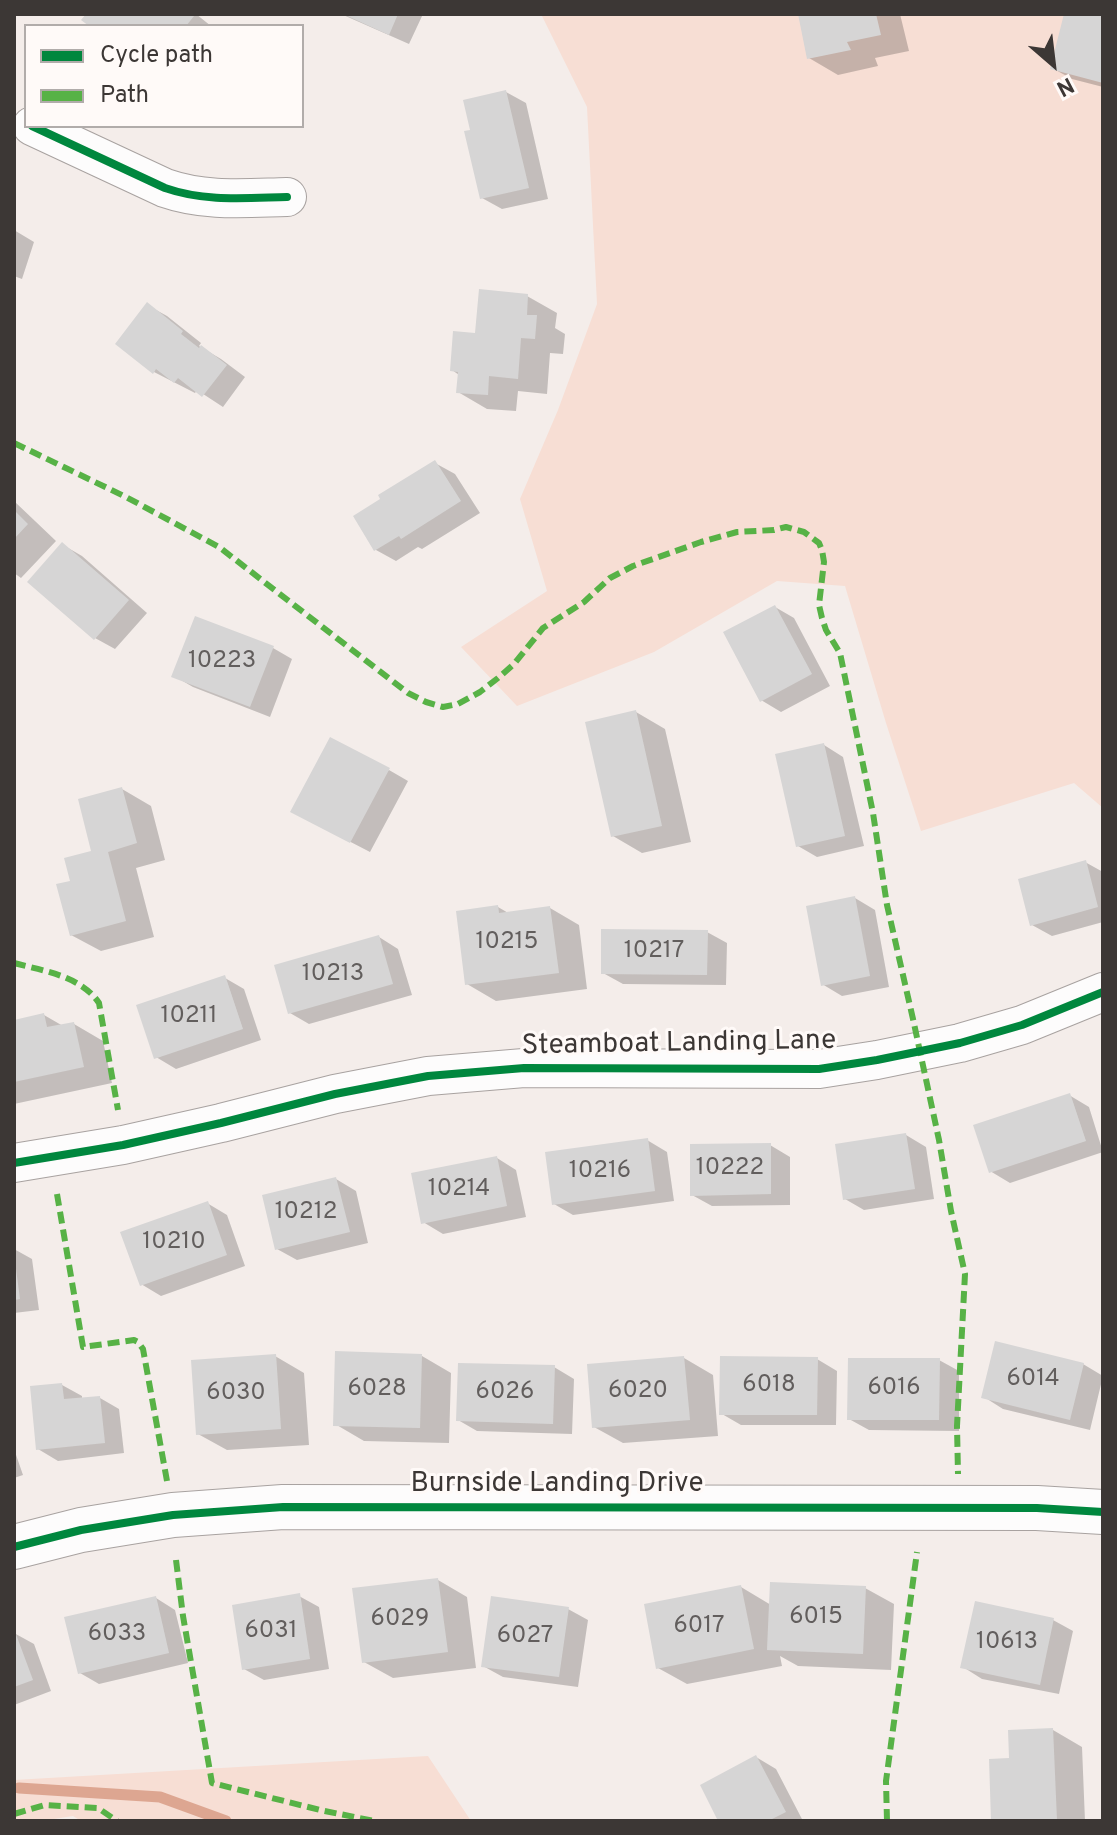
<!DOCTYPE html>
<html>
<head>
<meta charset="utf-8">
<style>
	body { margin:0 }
	#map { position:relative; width:1117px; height:1835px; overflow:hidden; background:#f4edea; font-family:Overpass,sans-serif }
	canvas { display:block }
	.frame { position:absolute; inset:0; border:16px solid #3c3735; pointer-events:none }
	.legend { position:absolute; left:24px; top:24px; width:280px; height:104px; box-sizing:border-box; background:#fffaf8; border:2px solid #b1acaa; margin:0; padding:10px 14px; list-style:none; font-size:24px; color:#3c3735 }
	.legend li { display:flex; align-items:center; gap:16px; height:40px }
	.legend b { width:40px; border:2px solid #b1acaa }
	.north { position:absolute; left:1013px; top:24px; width:80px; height:80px; -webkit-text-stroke:6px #fffaf8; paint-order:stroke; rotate:152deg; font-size:22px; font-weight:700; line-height:32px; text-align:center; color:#3c3735 }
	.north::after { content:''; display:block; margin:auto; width:28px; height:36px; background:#3c3735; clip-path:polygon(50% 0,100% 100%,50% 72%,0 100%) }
</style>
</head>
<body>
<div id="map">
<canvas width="1117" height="1835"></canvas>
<div class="frame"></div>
<ul class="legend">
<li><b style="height:10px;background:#00873e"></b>Cycle path</li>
<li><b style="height:10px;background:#57b246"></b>Path</li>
</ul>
<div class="north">N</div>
</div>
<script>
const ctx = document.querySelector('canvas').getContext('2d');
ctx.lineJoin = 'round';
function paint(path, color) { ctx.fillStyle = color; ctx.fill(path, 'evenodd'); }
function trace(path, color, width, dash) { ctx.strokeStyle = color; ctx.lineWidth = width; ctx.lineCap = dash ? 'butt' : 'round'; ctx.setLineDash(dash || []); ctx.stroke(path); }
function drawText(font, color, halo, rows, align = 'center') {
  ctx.font = font + ' Overpass,sans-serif'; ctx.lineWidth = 6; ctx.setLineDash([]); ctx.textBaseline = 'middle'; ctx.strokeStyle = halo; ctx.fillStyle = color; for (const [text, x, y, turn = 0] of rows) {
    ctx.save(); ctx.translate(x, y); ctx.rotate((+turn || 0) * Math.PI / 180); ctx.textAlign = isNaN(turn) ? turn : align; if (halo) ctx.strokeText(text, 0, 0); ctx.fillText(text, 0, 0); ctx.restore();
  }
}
const green = new Path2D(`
	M541,14H1103V808L1074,783L921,831L886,723L845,586L777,581L654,652L517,706L461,647L547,591L520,499L558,410L597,304L587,107Z
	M428,1756L471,1821H81L73,1816L41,1821H14V1780Z`);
const shadow = new Path2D(`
	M88,14H196L211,26H92Z
	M341,14H423L409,44Z
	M800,14H900L909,51L875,58L878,66L838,75L809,58Z
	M1066,14H1103V87L1072,79L1052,68Z
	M506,92L526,103L548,199L502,209L482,198L473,132Z
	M14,230L34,242L22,279L14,276Z
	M527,296L557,313L555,328L565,334L563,354L550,353L547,394L518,391L516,411L487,409L458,392L459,375L452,370L477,335Z
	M147,305L167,316L201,343L199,346L221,359L245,377L223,407L197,390L195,393L154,372Z
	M435,463L455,474L480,513L422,549L418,547L396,561L376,550L356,517Z
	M14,501L56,541L21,578L14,573Z
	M63,545L82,556L147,613L115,649L95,638Z
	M775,607L794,618L830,686L781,712L761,700Z
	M273,648L292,659L270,717L193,687L174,676Z
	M636,712L665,729L691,842L642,853L613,836Z
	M824,745L843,757L864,846L817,857L798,846Z
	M389,770L408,781L370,852L312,822Z
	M122,789L151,806L165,860L136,868L154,937L101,951L71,935L73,882L94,852Z
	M1085,862L1103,872V922L1052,936L1032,925Z
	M855,898L875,910L889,987L842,996L822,984Z
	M498,907L510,914L550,908L579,925L587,989L496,1001L467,984Z
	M707,932L727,943L726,985L623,984L603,973Z
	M379,937L398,949L412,995L309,1024L290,1013Z
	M225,978L244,989L261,1040L176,1069L156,1057Z
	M44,1015L63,1026L74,1024L103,1041L112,1083L14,1104V1022Z
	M1069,1095L1089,1107L1103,1152L1010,1183L990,1171Z
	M906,1135L926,1147L934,1199L864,1210L845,1199Z
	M647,1140L667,1152L674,1201L573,1215L554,1204Z
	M770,1145L790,1157V1205L712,1206L692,1195Z
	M497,1158L516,1170L526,1217L443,1234L423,1222Z
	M336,1179L356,1191L368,1243L297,1260L277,1249Z
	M207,1203L227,1215L245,1266L161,1296L141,1284Z
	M14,1249L32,1259L39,1310L14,1313Z
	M275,1356L304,1373L309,1445L227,1450L198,1434Z
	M422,1356L451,1373L449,1443L364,1441L335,1424Z
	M684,1358L713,1375L718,1436L623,1443L594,1427Z
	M817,1359L837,1371L836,1425H741L722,1414Z
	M939,1360L959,1371V1431L869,1430L849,1419Z
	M1083,1364L1103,1376L1090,1430L1003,1409L984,1397Z
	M554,1367L574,1379L572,1434L477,1431L458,1420Z
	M62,1385L82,1396V1399L100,1398L119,1409L124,1453L58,1461L38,1449Z
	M14,1449L23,1475L14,1478Z
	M438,1580L467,1597L476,1668L393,1678L364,1662Z
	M741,1587L771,1605L865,1588L894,1604L891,1670L798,1666L780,1656L782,1666L687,1684L658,1668Z
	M299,1596L319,1607L329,1669L264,1680L244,1669Z
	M156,1598L175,1610L188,1663L99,1684L80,1673Z
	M568,1609L588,1620L578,1687L503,1677L483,1666Z
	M1053,1620L1073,1631L1059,1694L982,1679L963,1667Z
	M14,1633L34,1644L51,1691L14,1705Z
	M1053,1730L1082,1747L1085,1821H993Z
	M756,1757L776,1769L803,1821H721Z`);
const stream = new Path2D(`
	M19,1788L160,1797L226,1821`);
const building = new Path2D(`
	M86,14H191L194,16L186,26H89L81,20Z
	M343,14H398L389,35Z
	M798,14H876L881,35L847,42L851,50L807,59Z
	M1064,14H1103V83L1050,69Z
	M506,90L529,188L480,199L464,131L470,130L463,100Z
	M479,289L528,294L527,315H537L535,339L521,338L518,379L489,376L488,395L456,393L458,372L450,371L453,331L475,333Z
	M147,302L183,331L181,334L199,348L201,345L227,365L202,397L178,378L174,383L156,369L153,374L115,344Z
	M435,460L461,501L401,539L399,536L374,551L353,516L380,499L378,495Z
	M14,510L28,524L14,539Z
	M62,542L129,600L94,640L27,582Z
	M775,605L812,674L760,702L723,632Z
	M195,616L274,646L250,707L171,677Z
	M636,710L662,826L611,837L585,722Z
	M330,737L390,768L350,843L290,812Z
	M824,743L845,836L796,847L775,754Z
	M122,787L137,843L108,852L126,921L70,936L56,884L70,881L64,858L91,851L78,799Z
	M1086,860L1098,907L1030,926L1018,879Z
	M855,896L870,976L821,986L806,906Z
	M498,905L499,913L550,906L559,973L465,985L456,911Z
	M601,929L708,930L707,975L601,974Z
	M379,935L393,984L288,1014L274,965Z
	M225,975L243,1029L154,1059L136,1005Z
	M44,1013L47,1027L74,1022L84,1067L14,1082V1020Z
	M1070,1093L1086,1141L989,1173L973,1125Z
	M906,1133L915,1189L843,1200L835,1144Z
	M648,1138L655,1191L552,1205L545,1152Z
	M771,1143V1194L690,1196V1144Z
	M497,1156L507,1206L421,1224L411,1173Z
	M336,1177L350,1232L275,1250L262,1195Z
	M208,1201L227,1255L140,1286L120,1232Z
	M14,1269H16L20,1299L14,1300Z
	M995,1341L1084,1363L1070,1420L981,1398Z
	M335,1351L422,1354L420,1428L333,1426Z
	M276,1354L281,1429L196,1435L191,1360Z
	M684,1356L690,1420L592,1428L587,1364Z
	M720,1356L818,1357L817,1415H719Z
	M848,1358H940L939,1420H847Z
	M458,1363L555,1365L553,1424L456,1421Z
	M62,1383L64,1399L100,1396L105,1443L36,1450L30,1386Z
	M438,1578L448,1652L362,1663L352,1588Z
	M770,1582L866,1586L863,1654L767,1650Z
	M741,1585L754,1649L656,1669L644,1604Z
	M300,1593L310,1659L242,1670L232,1605Z
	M156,1596L169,1653L78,1674L64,1617Z
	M491,1596L569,1607L559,1677L481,1667Z
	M975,1601L1054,1618L1040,1685L960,1668Z
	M14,1629L33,1680L14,1687Z
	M1053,1728L1057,1821H991L989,1759L1009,1758L1008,1730Z
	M756,1755L786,1812L768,1821H718L700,1785Z`);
const minor = new Path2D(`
	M32,126L165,188C205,202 245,198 287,197
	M14,1163L123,1145L221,1123L335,1094L428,1076L524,1068L819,1069L877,1060L960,1043L1022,1025L1103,992`);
const tertiary = new Path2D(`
	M14,1547L81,1530L173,1515L283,1507L1037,1508L1103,1512`);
const quiet = new Path2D(`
	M14,443L126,497L219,547L408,693L426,702L443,707L458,704L480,692L498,678L514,664L543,628L584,602L610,578L633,566L701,542L737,532L774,530L786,527L804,532L819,543L822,550L824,562L819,605L822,618L826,630L840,653L873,813L887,905L913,1019L939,1140L951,1211L965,1274L957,1426L958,1474
	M14,963C44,971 81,976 99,1003L118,1110
	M57,1194L83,1347L134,1340L138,1342L143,1349L167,1481
	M176,1560L183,1616L212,1783L320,1810L374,1821
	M14,1814L45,1805L98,1808L117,1821
	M887,1821L886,1781L917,1552`);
const cycleway = new Path2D(`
	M32,126L165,188C205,202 245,198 287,197
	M14,1163L123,1145L221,1123L335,1094L428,1076L524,1068L819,1069L877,1060L960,1043L1022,1025L1103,992
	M14,1547L81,1530L173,1515L283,1507L1037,1508L1103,1512`);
const numberNames = [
	["10223",222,662],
	["10215",507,943],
	["10217",654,952],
	["10213",333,975],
	["10211",189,1017],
	["10222",730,1169],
	["10216",600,1172],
	["10214",459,1190],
	["10212",306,1213],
	["10210",174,1243],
	["6014",1033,1380],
	["6018",769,1386],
	["6016",894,1389],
	["6028",377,1390],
	["6020",638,1392],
	["6026",505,1393],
	["6030",236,1394],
	["6015",816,1618],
	["6029",400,1620],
	["6017",699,1627],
	["6031",271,1632],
	["6033",117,1635],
	["6027",525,1637],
	["10613",1007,1643]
];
const streetNames = [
	["Steamboat Landing Lane",679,1045,-1],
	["Burnside Landing Drive",557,1485]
];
paint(green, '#f7ded4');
paint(shadow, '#0003');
trace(stream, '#dda691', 11);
paint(building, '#d6d5d5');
trace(minor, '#a8a2a0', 40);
trace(tertiary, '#a8a2a0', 46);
trace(minor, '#fdfcfc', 38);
trace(tertiary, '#fdfcfc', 44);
trace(quiet, '#57b246', 6, [12, 6]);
trace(cycleway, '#00873e', 8);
drawText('24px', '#625e5d', null, numberNames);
drawText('28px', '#3c3735', '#fffaf8', streetNames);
</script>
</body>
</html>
